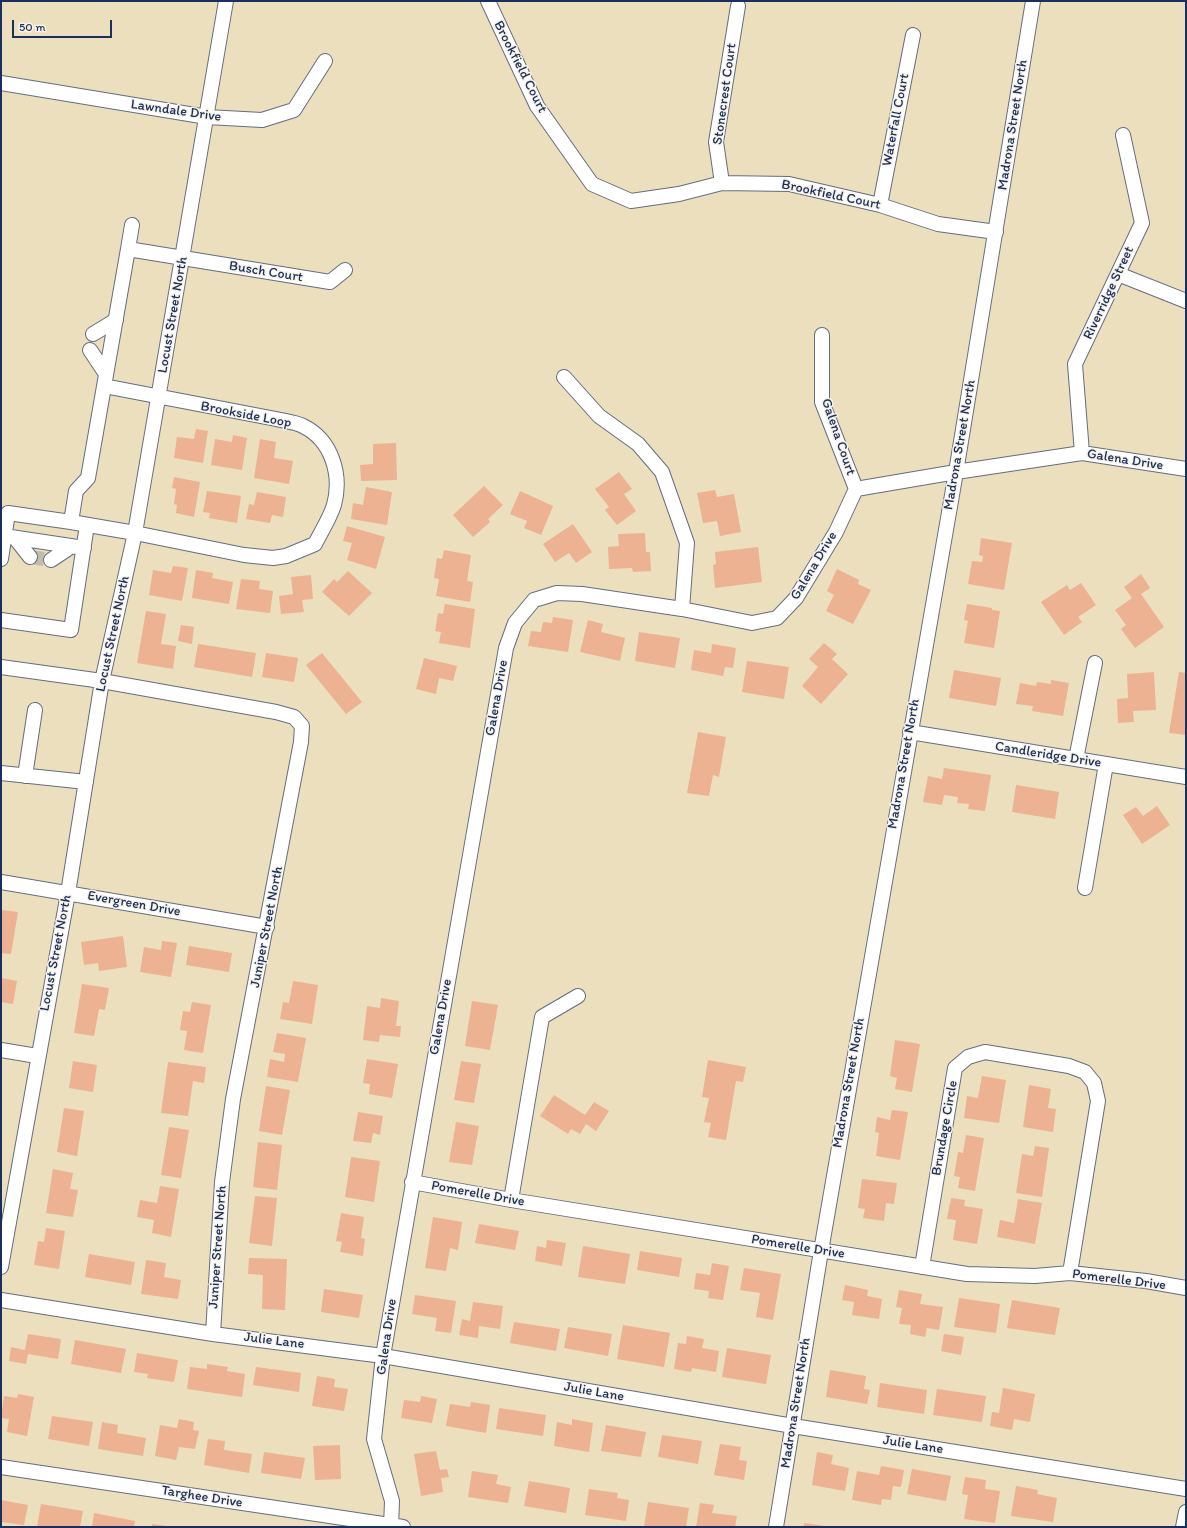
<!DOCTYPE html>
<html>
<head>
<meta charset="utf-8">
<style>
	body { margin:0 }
	#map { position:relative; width:1187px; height:1528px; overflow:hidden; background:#ecdfbd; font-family:Itim,sans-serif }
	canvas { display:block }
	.frame { position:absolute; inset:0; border:2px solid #1b2f5e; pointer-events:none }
	.scale { position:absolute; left:12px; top:20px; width:100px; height:18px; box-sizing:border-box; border:2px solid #1b2f5e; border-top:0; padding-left:5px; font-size:12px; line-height:14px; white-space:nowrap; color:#1b2f5e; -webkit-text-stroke:3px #f7f3e8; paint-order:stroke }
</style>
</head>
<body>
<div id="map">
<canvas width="1187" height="1528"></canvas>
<div class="frame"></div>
<div class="scale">50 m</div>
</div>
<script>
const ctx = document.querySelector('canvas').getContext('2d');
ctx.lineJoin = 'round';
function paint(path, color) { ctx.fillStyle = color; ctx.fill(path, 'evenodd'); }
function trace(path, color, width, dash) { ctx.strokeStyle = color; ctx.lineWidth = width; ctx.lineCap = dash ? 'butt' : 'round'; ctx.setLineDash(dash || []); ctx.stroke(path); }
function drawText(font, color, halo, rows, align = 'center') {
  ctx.font = font + ' Itim,sans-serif'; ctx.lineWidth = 3; ctx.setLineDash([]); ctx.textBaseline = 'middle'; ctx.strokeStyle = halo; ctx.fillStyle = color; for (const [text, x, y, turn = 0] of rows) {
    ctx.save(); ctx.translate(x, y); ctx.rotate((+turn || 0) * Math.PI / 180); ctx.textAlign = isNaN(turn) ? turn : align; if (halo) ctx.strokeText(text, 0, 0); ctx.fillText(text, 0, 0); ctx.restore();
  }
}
const building = new Path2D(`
	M196,429L208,431L203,463L174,458L177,437L194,439Z
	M233,435L247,438L242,470L211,465L215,439L232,442Z
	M260,439L276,442L274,458L293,461L289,484L254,478Z
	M396,443L397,480L361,481L360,465L373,464V444Z
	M619,472L632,489L624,494L636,511L617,525L605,510L609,507L595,489Z
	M174,477L200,482L194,517L176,513L177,505L174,504L176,489L172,488Z
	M484,486L503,505L488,519L490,522L473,537L453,515Z
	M366,487L392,492L387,525L351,519L353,503L363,505Z
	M715,490L717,497L734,494L741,532L720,536L717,521L703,523L697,493Z
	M207,491L241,496L237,523L209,518L210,513L203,512Z
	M520,491L553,506L541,535L524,528L527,521L510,514Z
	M257,492L286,497L283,517L272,515L270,523L246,519L249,504L254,505Z
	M573,524L592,552L576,563L569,553L555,562L543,544Z
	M347,526L385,537L376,569L347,560L352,543L343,541Z
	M645,533L646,552H650L651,571L633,572L632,568L609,569L608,547L619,546L618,534Z
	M981,538L1012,543L1004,590L968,584L972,561L982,562L983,556L979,555Z
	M758,547L762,582L715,588L713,565L716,564L715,552Z
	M444,550L471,555L467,581L473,582L470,602L436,596L439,579L434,578L437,558L442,559Z
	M173,566L188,568L182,601L149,595L153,570L171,573Z
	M837,569L859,580L858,584L871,590L853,624L826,611L834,595L827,591Z
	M196,570L213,573L212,578L233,582L229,604L192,598Z
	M348,571L372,593L349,616L322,592L334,579L337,582Z
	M1141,574L1150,588L1141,594L1164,627L1135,648L1121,629L1126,625L1115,610L1132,598L1124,587Z
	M311,575L313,599L302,600L304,612L281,614L279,596L293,594L291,577Z
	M241,579L260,581L259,589L273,591L270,613L236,609Z
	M1081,583L1096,605L1078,617L1082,622L1064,635L1041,602L1067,585L1070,590Z
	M445,604L475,609L470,648L439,643L441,632L435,631L438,613L443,614Z
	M967,604L992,608V610L1000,611L994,648L964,643L968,621L964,620Z
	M146,611L166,614L161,644L176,646L173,669L137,663Z
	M553,617L573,620L568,652L528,646L531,631L541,632L543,622L552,623Z
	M588,620L603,624L601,632L625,638L620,661L580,652Z
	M181,625L194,627L192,644L178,641Z
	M639,632L680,638L675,668L635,661Z
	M824,643L837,654L832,659L848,674L821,704L802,686L818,667L809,659Z
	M198,644L256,653L252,677L194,667Z
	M712,644L736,648L733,668L725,667L723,676L691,670L694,650L711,653Z
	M266,653L298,658L294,682L262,677Z
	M322,653L362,702L346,714L306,665Z
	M424,658L457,666L453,681L439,678L436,694L416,689Z
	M747,661L789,667L784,699L742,692Z
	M954,670L1001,678L996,706L949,698Z
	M1154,672L1156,710L1133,711L1134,722L1118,723L1117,699L1128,698L1127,674Z
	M1179,672L1186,673V735L1169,733Z
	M1051,680L1069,683L1063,716L1032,711L1033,706L1016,704L1020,683L1036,686L1037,682L1051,684Z
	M698,732L726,737L719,777L713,775L709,796L687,793Z
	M944,768L991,775L985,811L968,809L969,804L957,803L958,797L944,795L942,805L923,802L928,776L942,779Z
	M1016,785L1059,792L1055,819L1012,812Z
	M1157,806L1170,825L1142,844L1123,815L1136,807L1143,816Z
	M1,910L18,912L11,954L1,953Z
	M123,936L127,967L99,971L98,963L84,965L81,942Z
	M162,941L177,943L171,977L140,972L144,947L161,950Z
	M189,946L232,953L229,972L186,965Z
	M1,978L17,981L13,1004L1,1002Z
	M293,981L318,985L312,1024L280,1019L283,1002L289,1003Z
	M82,984L109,988L105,1010L99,1009L94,1036L74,1033Z
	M381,998L399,1001L396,1026H401L400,1037L380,1035L379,1042L363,1040L367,1006L380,1008Z
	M472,1001L498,1005L490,1050L465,1046Z
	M192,1002L211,1005L203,1053L184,1050L187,1031L180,1030L183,1011L190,1012Z
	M277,1033L306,1038L298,1082L267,1077L270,1059L284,1062L285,1054L273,1052Z
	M895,1040L920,1044L912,1092L895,1089L897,1078L890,1076Z
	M367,1059L398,1064L392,1098L369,1094L370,1084L363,1083Z
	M708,1060L746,1067L743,1082L736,1081L726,1140L708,1137L711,1123L704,1122L709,1098L702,1097Z
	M73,1061L97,1065L93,1092L69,1088Z
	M461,1061L481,1064L474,1103L454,1100Z
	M168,1062L206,1067L204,1083L193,1081L188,1116L161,1113Z
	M982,1076L1006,1080L999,1123L964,1118L967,1096L978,1098Z
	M1029,1085L1051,1089L1048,1108L1056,1109L1053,1132L1023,1127Z
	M266,1086L290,1090L282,1135L259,1131Z
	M554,1095L585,1115L594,1102L609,1111L596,1131L586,1124L580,1134L571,1129L568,1134L540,1116Z
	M64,1108L84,1111L77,1156L57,1152Z
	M892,1110L908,1112L900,1160L876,1156L879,1133L875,1132L877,1117L890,1120Z
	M358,1112L383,1116L380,1135L373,1133L371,1143L353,1141Z
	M456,1122L479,1126L472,1165L449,1162Z
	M169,1127L189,1130L181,1178L161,1175Z
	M966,1135L984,1138L975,1191L958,1188L960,1177L954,1176L958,1152L963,1153Z
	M258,1142L282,1145L277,1190L253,1187Z
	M1035,1146L1049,1148L1042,1197L1016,1193L1022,1154L1033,1156Z
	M351,1157L380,1161L374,1202L345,1197Z
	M53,1169L73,1173L70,1189L78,1190L73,1217L46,1213Z
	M862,1179L897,1183L894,1204L886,1203L884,1221L863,1218L865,1209L858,1208Z
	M160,1186L179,1189L171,1237L152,1233L154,1220L137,1217L140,1200L157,1203Z
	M255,1196L277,1198L272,1246L249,1243Z
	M951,1198L965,1200L964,1206L983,1209L977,1244L953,1240L956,1220L947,1219Z
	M1018,1199L1042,1203L1035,1244L997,1237L1000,1220L1014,1223Z
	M341,1213L364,1217L361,1238L365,1239L363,1256L340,1252L342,1242L336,1241Z
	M433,1217L462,1222L458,1250L450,1248L446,1271L425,1268Z
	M479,1224L519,1231L515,1250L475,1243Z
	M46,1228L65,1231L59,1269L34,1265L38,1241L44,1242Z
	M547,1240L566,1243L562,1266L535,1261L537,1246L546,1248Z
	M583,1246L630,1254L625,1284L578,1277Z
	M640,1251L682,1258L679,1277L637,1270Z
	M89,1254L135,1262L131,1285L85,1277Z
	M249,1258L287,1259L285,1310L262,1309L263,1275L248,1274Z
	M146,1260L166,1263L164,1277L181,1280L178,1299L141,1294Z
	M712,1263L729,1266L723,1300L708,1298L709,1291L694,1289L696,1273L710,1275Z
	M744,1268L781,1274L773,1320L756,1317L760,1293L740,1290Z
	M845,1285L868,1290L867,1296L882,1299L879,1319L852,1315L854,1302L842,1300Z
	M324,1289L363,1295L359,1318L321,1312Z
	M899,1290L922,1294L920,1304L943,1307L939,1330L927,1328L925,1337L910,1334L911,1325L899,1324L902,1308L896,1307Z
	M415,1295L456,1301L451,1333L435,1331L437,1318L412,1314Z
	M959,1298L1000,1304L996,1333L954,1327Z
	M1012,1300L1060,1308L1055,1335L1007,1328Z
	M473,1302L503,1306L500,1329L479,1326L478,1338L459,1335L462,1319L470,1321Z
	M514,1322L560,1329L556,1351L510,1343Z
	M623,1325L670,1333L664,1367L617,1359Z
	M568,1327L612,1334L608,1356L564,1348Z
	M28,1334L61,1339L58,1359L28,1354L26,1364L9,1361L11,1347L25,1350Z
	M944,1334L964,1337L961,1355L941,1351Z
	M687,1336L704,1339L702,1348L719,1351L716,1372L692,1368L691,1372L674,1369L678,1343L686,1344Z
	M75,1340L126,1349L121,1373L71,1364Z
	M727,1348L771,1355L766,1384L722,1377Z
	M137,1353L178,1360L174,1382L147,1378L148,1374L134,1372Z
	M207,1364L228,1367L227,1371L245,1374L242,1397L187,1389L190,1367L207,1369Z
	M256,1367L301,1373L299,1392L253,1385Z
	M830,1370L866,1376L864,1389L870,1390L867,1404L826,1397Z
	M317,1376L335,1379L334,1387L348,1389L344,1411L312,1406Z
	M880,1383L927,1390L924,1414L877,1407Z
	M1003,1388L1035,1394L1030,1422L1014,1419L1012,1430L990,1426L992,1412L999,1413Z
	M937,1389L986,1396L982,1422L933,1415Z
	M18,1394L34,1397L27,1436L7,1432L9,1419L1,1418L4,1396L17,1398Z
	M421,1396L437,1399L432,1423L401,1418L404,1400L420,1402Z
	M471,1402L490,1405L486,1433L446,1426L450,1404L470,1407Z
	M499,1408L546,1415L543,1436L496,1429Z
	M52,1416L93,1422L89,1446L48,1439Z
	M179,1419L194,1422L193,1430L199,1431L195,1449L179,1447L176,1460L155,1456L160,1425L177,1428Z
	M572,1419L593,1423L589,1452L554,1446L557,1422L572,1425Z
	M102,1422L118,1425L117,1433L146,1438L143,1456L98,1449Z
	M606,1425L646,1432L641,1457L601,1451Z
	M662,1435L702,1441L698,1464L658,1457Z
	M208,1439L225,1441L224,1450L252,1454L249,1473L204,1465Z
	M720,1444L741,1447L739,1460L747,1461L744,1480L714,1475Z
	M340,1445L341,1479L315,1480L313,1446Z
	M436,1451L440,1470L447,1469L449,1477L441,1478L443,1492L421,1496L414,1454Z
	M264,1452L305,1458L301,1479L261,1473Z
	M817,1452L833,1455L831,1464L849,1468L845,1491L812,1485Z
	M881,1466L904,1470L901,1487L893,1486L891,1500L882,1499L881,1505L852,1500L857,1471L879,1475Z
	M912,1469L951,1476L946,1501L907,1494Z
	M472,1471L498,1475L496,1484L511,1487L508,1503L468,1497Z
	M965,1477L986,1480L985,1489L1000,1491L995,1523L964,1519L968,1495L962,1494Z
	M529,1481L570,1488L566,1513L524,1506Z
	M1016,1486L1038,1490L1037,1494L1057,1498L1053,1522L1011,1516Z
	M589,1489L618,1493L617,1498L629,1500L626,1521L585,1515Z
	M1,1500L28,1505L24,1525L1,1522Z
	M648,1502L689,1508L686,1527H644Z
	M700,1503L714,1505L712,1513L737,1516L735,1527H696Z
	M41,1504L83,1511L80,1527H37Z
	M94,1513L135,1521L134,1527H92Z
	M804,1523L825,1526V1527H804Z
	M152,1524L167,1526V1527H152Z`);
const minorTunnel = new Path2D(`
	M30,557L51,560`);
const minor = new Path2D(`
	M488,1L537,106L592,184L631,201L679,194L722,183L789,184L880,205L938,224L996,232
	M1,83L207,117L262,120L294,110L325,61
	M722,183L716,142L738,6
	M880,205L913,35
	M128,249L132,225
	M1118,274L1186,301
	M93,334L116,320
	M822,335V402L856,489
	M90,350L106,374
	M564,377L599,416L638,444L662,472L687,543L682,609
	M104,386L276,419C284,421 295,422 303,426C332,440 342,475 334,505C330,518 321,532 315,544L286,556L273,558L244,555L135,533L71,522L76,491L88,478L128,249L330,282L345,270
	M1082,453L1075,364L1142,223L1123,135
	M4,536L84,548
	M15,538L30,557
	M1,559L8,513L71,522
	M51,560L72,546
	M1,620L71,630L87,525
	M1,667L102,681L276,712L294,717L302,726L301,742L233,1099L222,1182L213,1334
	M910,732L1186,777
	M1076,759L1095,663
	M1,773L86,782
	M25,776L35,710
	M1,882L267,927
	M1085,888L1106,764
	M1,1050L37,1056
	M412,1182L511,1200L967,1274L1035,1276L1070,1273L1146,1281L1186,1288
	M511,1200L542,1017L578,996
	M1,1267L68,893L102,681L135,533L226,1
	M922,1267L955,1068L968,1057L985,1052L1069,1066L1085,1072L1094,1083L1098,1101L1070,1273
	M1,1300L213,1334L383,1356L793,1426L1186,1489
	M1,1467L403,1527
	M391,1527L392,1501L374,1439L383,1356L506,648L515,623L534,600L557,593L582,594L682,609L752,623L777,618L796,598L836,532L856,489L956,472L1082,453L1186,469
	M776,1527L821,1251L956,472L1033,1
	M1183,1527L1186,1512`);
const streetNames = [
	["Brookfield Court",520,67,63],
	["Stonecrest Court",725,94,-82],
	["Lawndale Drive",176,111,8],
	["Waterfall Court",896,120,-79],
	["Madrona Street North",1013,125,-81],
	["Brookfield Court",831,195,12],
	["Busch Court",266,272,9],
	["Riverridge Street",1109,293,-65],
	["Locust Street North",173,315,-80],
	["Brookside Loop",246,415,11],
	["Galena Court",838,437,71],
	["Madrona Street North",960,445,-80],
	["Galena Drive",1125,460,9],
	["Galena Drive",814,566,-59],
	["Locust Street North",113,634,-78],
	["Galena Drive",497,698,-80],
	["Candleridge Drive",1048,755,9],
	["Madrona Street North",904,764,-80],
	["Evergreen Drive",134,904,10],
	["Juniper Street North",267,927,-79],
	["Locust Street North",56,953,-79],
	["Galena Drive",441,1017,-80],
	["Madrona Street North",849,1083,-80],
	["Brundage Circle",945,1128,-80],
	["Pomerelle Drive",478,1194,10],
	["Juniper Street North",218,1247,-86],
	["Pomerelle Drive",798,1247,9],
	["Pomerelle Drive",1119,1280,7],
	["Galena Drive",387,1337,-82],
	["Julie Lane",274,1341,7],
	["Julie Lane",594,1392,10],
	["Madrona Street North",796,1403,-81],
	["Julie Lane",913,1445,9],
	["Targhee Drive",202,1497,9]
];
paint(building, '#ecb292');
trace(minorTunnel, '#c2bcaa', 14, [14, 7]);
trace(minor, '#646d7f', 16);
trace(minor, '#fff', 14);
drawText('14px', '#1b2f5e', '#f7f3e8', streetNames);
</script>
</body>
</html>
